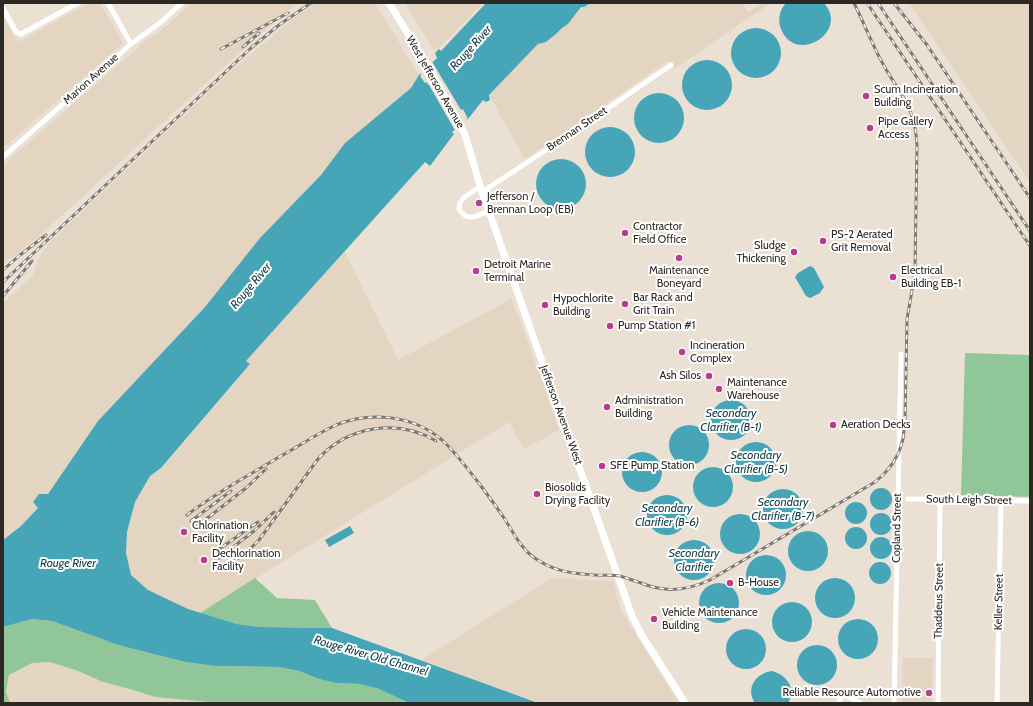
<!DOCTYPE html>
<html>
<head>
<meta charset="utf-8">
<style>
	body { margin:0 }
	#map { position:relative; width:1033px; height:706px; overflow:hidden; background:#eae0d3; font-family:Cabin,sans-serif }
	canvas { display:block }
	.frame { position:absolute; inset:0; border:4px solid #2c2824; pointer-events:none }
</style>
</head>
<body>
<div id="map">
<canvas width="1033" height="706"></canvas>
<div class="frame"></div>
</div>
<script>
const ctx = document.querySelector('canvas').getContext('2d');
ctx.lineJoin = 'round';
function paint(path, color) { ctx.fillStyle = color; ctx.fill(path, 'evenodd'); }
function trace(path, color, width, dash) { ctx.strokeStyle = color; ctx.lineWidth = width; ctx.lineCap = dash ? 'butt' : 'round'; ctx.setLineDash(dash || []); ctx.stroke(path); }
function drawText(font, color, halo, rows, align = 'center') {
  ctx.font = font + ' Cabin,sans-serif'; ctx.lineWidth = 4; ctx.setLineDash([]); ctx.textBaseline = 'middle'; ctx.strokeStyle = halo; ctx.fillStyle = color; for (const [text, x, y, turn = 0] of rows) {
    ctx.save(); ctx.translate(x, y); ctx.rotate((+turn || 0) * Math.PI / 180); ctx.textAlign = isNaN(turn) ? turn : align; if (halo) ctx.strokeText(text, 0, 0); ctx.fillText(text, 0, 0); ctx.restore();
  }
}
const built = new Path2D(`
	M89,3H100L123,43L3,148V16L18,42Z
	M192,3H300L284,13L184,103L42,234L3,264V165L149,38L157,34Z
	M316,3H375L419,75L411,88L345,143L321,175L260,238L205,307L98,421L48,494H39L33,502L38,508L21,526L3,540V303L33,275L38,259L50,242L232,70L294,18Z
	M405,3H483L442,45L434,50Z
	M591,3H743L748,12L763,3H771L674,69L668,61L525,159L489,95L538,44L550,40L562,28L568,24L582,7H584Z
	M909,3H1030V182Z
	M345,252L398,360L511,299L519,317L559,430L524,449L509,422L200,613L188,609L148,590L131,575L126,553L127,532L135,502L150,476L162,468L250,365L246,361Z
	M552,578L613,581L621,611L679,703H538L421,660Z
	M903,658H933L932,703H902Z
	M50,662L78,671L103,682L133,690L155,697L219,703H10L6,692L9,675L32,663Z`);
const green = new Path2D(`
	M965,353L1030,355V497L961,495Z
	M255,578L277,598L315,600L332,628L260,627L237,624L200,613Z
	M32,619L52,621L118,645L185,662L215,666L279,667L299,671L319,679L336,683L360,684L379,689L407,702L416,703H219L155,697L133,690L103,682L78,671L50,662L32,663L9,675L6,692L10,703H3V627Z`);
const water = new Path2D(`
	M486,3H591L584,7H581L568,24L562,28L556,34L546,42L538,44L489,95L490,100L486,102L483,100L468,119L452,132L454,134L430,166L425,162L246,361L250,364L161,468L150,476L135,502L127,532L126,553L131,575L148,590L188,609L237,624L260,627L332,628L538,703L407,702L379,689L360,684L336,683L319,679L299,671L279,667L215,666L185,662L118,645L52,621L32,619L3,627V540L21,526L38,508L33,502L39,494H48L98,421L205,307L260,238L321,175L345,143L411,88L419,75L437,58L435,53L439,49L441,51Z
	M786,3H824C851,33 792,67 780,26C778,18 780,9 786,3Z
	M731 53a25 25 0 1 1 50 0a25 25 0 1 1-50 0Z
	M682 85a25 25 0 1 1 50 0a25 25 0 1 1-50 0Z
	M634 118a25 25 0 1 1 50 0a25 25 0 1 1-50 0Z
	M585 152a25 25 0 1 1 50 0a25 25 0 1 1-50 0Z
	M536 184a25 25 0 1 1 50 0a25 25 0 1 1-50 0Z
	M810,266L814,268L824,287L820,293L810,298L806,296L795,277L798,273Z
	M711 420a20 20 0 1 1 40 0a20 20 0 1 1-40 0Z
	M669 445a20 20 0 1 1 40 0a20 20 0 1 1-40 0Z
	M736 462a20 20 0 1 1 40 0a20 20 0 1 1-40 0Z
	M622 472a20 20 0 1 1 40 0a20 20 0 1 1-40 0Z
	M693 487a20 20 0 1 1 40 0a20 20 0 1 1-40 0Z
	M870 499a11 11 0 1 1 22 0a11 11 0 1 1-22 0Z
	M763 509a20 20 0 1 1 40 0a20 20 0 1 1-40 0Z
	M647 515a20 20 0 1 1 40 0a20 20 0 1 1-40 0Z
	M845 513a11 11 0 1 1 22 0a11 11 0 1 1-22 0Z
	M870 524a11 11 0 1 1 22 0a11 11 0 1 1-22 0Z
	M720 534a20 20 0 1 1 40 0a20 20 0 1 1-40 0Z
	M350,526L354,533L329,547L325,540Z
	M845 538a11 11 0 1 1 22 0a11 11 0 1 1-22 0Z
	M788 551a20 20 0 1 1 40 0a20 20 0 1 1-40 0Z
	M870 548a11 11 0 1 1 22 0a11 11 0 1 1-22 0Z
	M674 560a20 20 0 1 1 40 0a20 20 0 1 1-40 0Z
	M746 575a20 20 0 1 1 40 0a20 20 0 1 1-40 0Z
	M869 573a11 11 0 1 1 22 0a11 11 0 1 1-22 0Z
	M815 598a20 20 0 1 1 40 0a20 20 0 1 1-40 0Z
	M699 603a20 20 0 1 1 40 0a20 20 0 1 1-40 0Z
	M772 622a20 20 0 1 1 40 0a20 20 0 1 1-40 0Z
	M838 639a20 20 0 1 1 40 0a20 20 0 1 1-40 0Z
	M726 649a20 20 0 1 1 40 0a20 20 0 1 1-40 0Z
	M797 665a20 20 0 1 1 40 0a20 20 0 1 1-40 0Z
	M772,671C787,675 797,689 788,703H755C745,688 756,673 772,671Z`);
const pier = new Path2D(`
	M431,60L461,110L463,109L468,119L466,120L467,122L456,132L429,85L426,82L425,83L420,76L421,75L420,72L422,71L421,70Z`);
const street = new Path2D(`
	M108,3L131,44
	M3,8L16,32L21,34L78,3
	M3,157L131,44L161,22L182,3
	M480,187C471,193 459,197 459,209C468,223 477,216 488,211
	M482,192L560,141L671,65
	M908,499L1030,501
	M838,703L842,697L845,695L860,703
	M894,703L901,354
	M938,703L940,500
	M997,703L1001,501`);
const secondary = new Path2D(`
	M389,3L428,66L462,128L466,138L482,192L632,616L641,634L685,703`);
const rail = new Path2D(`
	M867,3L1030,246
	M878,3L1030,231
	M894,3L927,45L1030,198
	M243,47L259,33
	M221,49L288,13
	M3,270L20,255L46,235
	M3,282L251,48L279,25L311,3
	M3,296L32,261
	M187,515C215,493 248,476 279,457C298,447 316,434 336,425C370,411 413,415 442,440C455,452 467,468 478,482C487,494 496,506 504,518C515,535 522,552 541,562C557,572 577,574 595,575C603,575 612,575 620,576C631,579 642,584 653,587C672,592 693,588 710,580L875,482L884,474L893,463L899,452L903,439L905,421L907,319L913,285L915,270L917,145C915,106 900,95 883,64C872,44 864,23 854,3
	M191,521L231,491
	M196,527L246,488L266,469
	M215,552L258,522
	M219,558L254,531L274,512
	M227,567L250,549L259,540L318,459C348,426 397,418 436,441`);
const markers = [
	[866,96,4,"#b83d8f"],
	[870,128,4,"#b83d8f"],
	[479,203,4,"#b83d8f"],
	[625,233,4,"#b83d8f"],
	[823,241,4,"#b83d8f"],
	[794,252,4,"#b83d8f"],
	[679,258,4,"#b83d8f"],
	[476,271,4,"#b83d8f"],
	[893,277,4,"#b83d8f"],
	[625,304,4,"#b83d8f"],
	[545,305,4,"#b83d8f"],
	[610,326,4,"#b83d8f"],
	[682,352,4,"#b83d8f"],
	[709,376,4,"#b83d8f"],
	[719,389,4,"#b83d8f"],
	[607,407,4,"#b83d8f"],
	[833,425,4,"#b83d8f"],
	[602,466,4,"#b83d8f"],
	[537,494,4,"#b83d8f"],
	[184,532,4,"#b83d8f"],
	[204,560,4,"#b83d8f"],
	[730,583,4,"#b83d8f"],
	[654,619,4,"#b83d8f"],
	[929,693,4,"#b83d8f"]
];
const streetNames = [
	["Marion Avenue",91,79,-42],
	["West Jefferson Avenue",435,82,60],
	["Brennan Street",577,129,-34],
	["Jefferson Avenue West",561,415,70],
	["South Leigh Street",969,500,1],
	["Copland Street",897,528,-89],
	["Thaddeus Street",939,601,-89],
	["Keller Street",999,602,-89]
];
const poiNames = [
	["Scum Incineration",874,90],
	["Building",874,103],
	["Pipe Gallery",878,122],
	["Access",878,135],
	["Jefferson /",487,197],
	["Brennan Loop (EB)",487,210],
	["Contractor",633,227],
	["Field Office",633,240],
	["PS-2 Aerated",831,235],
	["Grit Removal",831,248],
	["Sludge",786,246,"right"],
	["Thickening",786,259,"right"],
	["Detroit Marine",484,265],
	["Terminal",484,278],
	["Maintenance",679,271,"center"],
	["Boneyard",679,284,"center"],
	["Electrical",901,271],
	["Building EB-1",901,284],
	["Bar Rack and",633,298],
	["Grit Train",633,311],
	["Hypochlorite",553,299],
	["Building",553,312],
	["Pump Station #1",618,326],
	["Incineration",690,346],
	["Complex",690,359],
	["Ash Silos",701,376,"right"],
	["Maintenance",727,383],
	["Warehouse",727,396],
	["Administration",615,401],
	["Building",615,414],
	["Aeration Decks",841,425],
	["SFE Pump Station",610,466],
	["Biosolids",545,488],
	["Drying Facility",545,501],
	["Chlorination",192,526],
	["Facility",192,539],
	["Dechlorination",212,554],
	["Facility",212,567],
	["B-House",738,583],
	["Vehicle Maintenance",662,613],
	["Building",662,626],
	["Reliable Resource Automotive",921,693,"right"]
];
const waterNames = [
	["Rouge River",471,48,-48],
	["Rouge River",251,286,-50],
	["Secondary",731,413],
	["Clarifier (B-1)",731,427],
	["Secondary",756,455],
	["Clarifier (B-5)",756,469],
	["Secondary",783,502],
	["Clarifier (B-7)",783,516],
	["Secondary",667,508],
	["Clarifier (B-6)",667,522],
	["Secondary",694,553],
	["Clarifier",694,567],
	["Rouge River",68,563],
	["Rouge River Old Channel",371,656,16]
];
paint(built, '#e4d5c2');
paint(green, '#91c798');
paint(water, '#46a6b8');
paint(pier, '#eae0d3');
trace(street, '#fff', 5);
trace(secondary, '#fff', 7);
trace(rail, '#807971', 3);
trace(rail, '#fff', 1.5, [4.5]);
for (const [x, y, r, color] of markers) { const dot = new Path2D(); dot.arc(x, y, r, 0, 2 * Math.PI); ctx.fillStyle = color; ctx.fill(dot); trace(dot, '#fff', 1.5); }
drawText('11px', '#2c2824', '#fff', streetNames);
drawText('11px', '#2c2824', '#fff', poiNames, 'left');
drawText('italic 12px', '#17424a', '#fff', waterNames);
</script>
</body>
</html>
